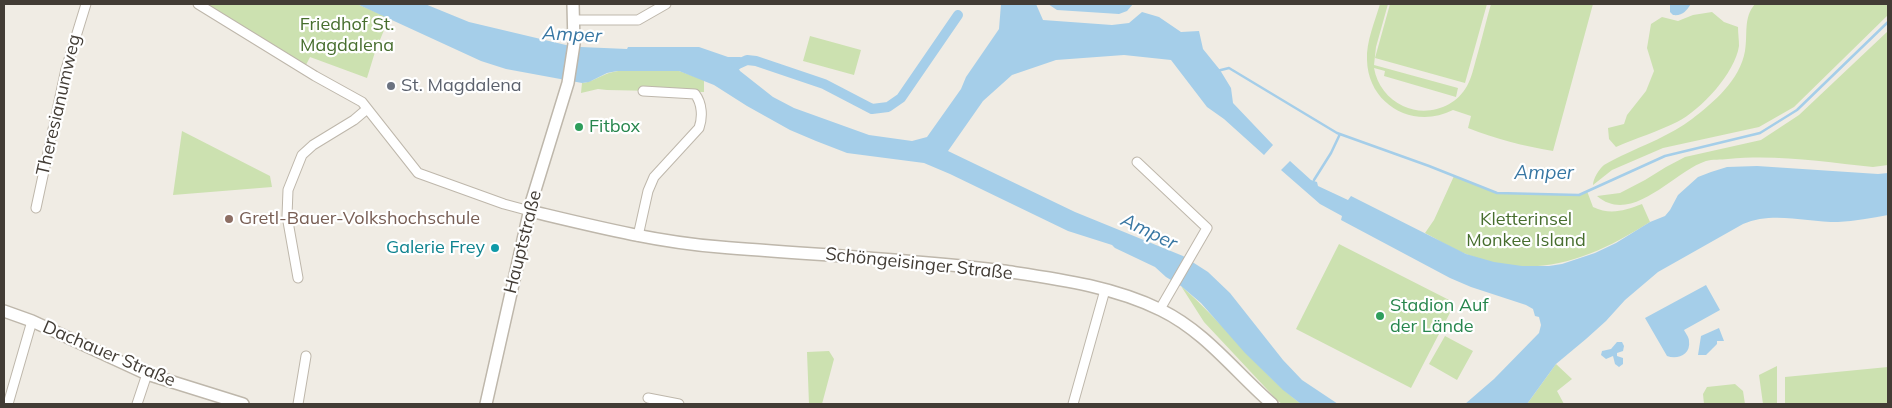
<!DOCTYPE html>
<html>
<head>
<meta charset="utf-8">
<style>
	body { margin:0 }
	#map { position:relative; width:1892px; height:408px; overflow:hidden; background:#f0ece4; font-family:Mulish,sans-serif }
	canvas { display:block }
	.frame { position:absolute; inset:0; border:5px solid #423c35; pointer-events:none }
</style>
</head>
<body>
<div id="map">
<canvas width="1892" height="408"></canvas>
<div class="frame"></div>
</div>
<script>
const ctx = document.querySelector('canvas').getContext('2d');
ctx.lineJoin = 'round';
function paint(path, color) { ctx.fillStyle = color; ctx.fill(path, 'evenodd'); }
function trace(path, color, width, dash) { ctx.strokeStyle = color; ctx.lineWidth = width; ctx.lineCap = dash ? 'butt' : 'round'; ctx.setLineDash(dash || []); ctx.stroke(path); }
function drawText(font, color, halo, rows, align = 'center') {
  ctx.font = font + ' Mulish,sans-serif'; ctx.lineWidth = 4.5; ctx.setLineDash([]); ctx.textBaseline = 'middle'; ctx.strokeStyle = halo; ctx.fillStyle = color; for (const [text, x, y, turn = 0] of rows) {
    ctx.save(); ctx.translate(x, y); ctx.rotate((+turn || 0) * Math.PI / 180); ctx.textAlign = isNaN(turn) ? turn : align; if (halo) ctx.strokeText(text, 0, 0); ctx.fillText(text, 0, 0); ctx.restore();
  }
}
const green = new Path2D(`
	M207,4H357L389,18L375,52L367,78L310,57L306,65Z
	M1380,4H1388L1376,47L1374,65L1458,88L1456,97L1384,76L1385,71L1374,68C1377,85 1388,99 1403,106C1426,117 1455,108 1467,86C1472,77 1474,66 1477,56C1482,39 1486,21 1491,4H1593L1553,151C1523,146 1496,139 1468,128L1471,116L1453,110C1414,130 1368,105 1367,60C1366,42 1375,21 1380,4Z
	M1390,4H1487L1465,83L1375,58Z
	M1755,4H1888V15L1794,107L1759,127L1663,148L1612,170L1593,185C1593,179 1599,169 1604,165C1609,162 1615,159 1621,156C1644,145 1671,135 1692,119C1714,102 1740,80 1745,51C1748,34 1743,18 1755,4Z
	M1712,12L1724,22L1738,27C1738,33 1739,40 1739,46C1735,73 1701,110 1677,122C1657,132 1636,138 1616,147L1609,139L1608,128L1624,124L1627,115L1646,91L1654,71L1647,48L1651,24L1662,17L1678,21L1693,15Z
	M1888,31V165L1873,167C1825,162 1776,154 1728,159C1721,160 1712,159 1706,161C1673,172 1632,226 1597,196L1620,193L1645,180L1666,167L1685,157L1761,140L1799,115Z
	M810,36L861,50L854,75L803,61Z
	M646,70L679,71L704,80V92L607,90L598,89L581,93L582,83C592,82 600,76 609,73C621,69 634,70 646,70Z
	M182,131L270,176L272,187L173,195Z
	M1454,176L1497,193L1579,195L1587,191L1593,207C1610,215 1624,211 1642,204L1650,222C1591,259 1536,282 1466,254C1452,249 1439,240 1425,233L1434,220Z
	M1339,244L1455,303L1411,388L1296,329Z
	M1181,286C1224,323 1256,369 1301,404H1282L1278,401L1204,322Z
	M1445,336L1473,351L1457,380L1429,364Z
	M829,351L834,359L822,404H809L807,352Z
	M1556,364L1572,379L1557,391L1564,404H1527Z
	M1777,366V404H1763L1759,375Z
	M1888,367V404H1785V377Z
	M1735,384L1743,391L1745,404H1704L1703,394L1707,387Z`);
const water = new Path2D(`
	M357,4H425L469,22L566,45L581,47L627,49L628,47H699L728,57H740L747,60L745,65L739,69L740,71L773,97L794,108L869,135L912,141L927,137L961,89L966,77L999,29L1001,4H1036L1043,20L1112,25L1129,23L1142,12L1159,17L1181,32L1199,31L1203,49L1220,70L1231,88L1233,103L1273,145L1264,155L1224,119L1207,107L1171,60L1124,55L1056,60L1012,75L983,101L948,151L1075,212L1183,256L1208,272L1230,293L1283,360L1302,380L1338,404H1301L1283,390L1245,353L1201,303L1181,286L1166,277L1155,267L1115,248L1112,245L1068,231L950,174L924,163L847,153L816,141L790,130L747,106L714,85L679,71H617L607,73L589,82L582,83L506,69L481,61Z
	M1048,4H1133L1127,11L1119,14L1057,10Z
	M1670,4H1691C1686,11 1683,16 1673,15L1670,12Z
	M1290,161L1311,180L1317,182L1318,186L1348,200L1351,196L1466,254L1494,262L1522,266H1549L1562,264L1595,253L1616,243L1650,222L1665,216L1670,210L1678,195L1698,177L1711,172L1727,167L1757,166L1878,174L1888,173V215C1872,218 1855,221 1838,222C1807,222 1772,211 1743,224L1658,272L1625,300L1606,321L1586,339L1556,364L1527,404H1465L1494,379L1539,333L1541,325L1539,317L1535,316L1533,309L1526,305L1471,287L1450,278L1341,220L1342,216L1320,204L1281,170Z
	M1706,285L1720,310L1684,330C1686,334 1689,337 1689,341C1691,355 1677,360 1667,356L1645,318Z
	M1719,328L1724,341H1717V344L1706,355H1698L1701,336Z
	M1617,342H1622L1624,346L1623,351L1617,353V356L1623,358V364L1619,367L1615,364L1613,356L1606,359L1601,355L1602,351L1611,349Z`);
const stream = new Path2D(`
	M1217,71L1229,68L1337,133L1429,166L1497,193L1579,195L1665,156L1760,133L1797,110L1888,22
	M1314,180L1331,153L1340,134`);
const canal = new Path2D(`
	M736,65L747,60L756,61L824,84L872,109L888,107L901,98L958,15`);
const minor = new Path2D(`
	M198,4L315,76L362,102L418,173L504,204L530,211
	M574,20H638L666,4
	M1137,162L1207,228L1160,309
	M36,208L66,69L86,4
	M638,236L648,191L654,177L699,128C703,117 702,103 695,94L643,91
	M298,278L287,216L288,190L302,155L313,145L354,120L367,109
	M648,398L679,404
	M8,404L32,321
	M137,404L147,374
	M298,404L306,356
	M1073,404L1105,290`);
const tertiary = new Path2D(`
	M530,211C593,226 656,242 720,247C815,255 910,259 1004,271C1057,279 1112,286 1161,310C1206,332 1235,372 1272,404
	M4,311L32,321L147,374L243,404
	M486,404L532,200L568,83L574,44L573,4`);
const markers = [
	[391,86,5,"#6b7280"],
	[579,127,5,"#2e9e5b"],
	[229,219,5,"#8d6e63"],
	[495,248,5,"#0f9aa8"],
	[1380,316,5,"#2e9e5b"]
];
const parkNames = [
	["Friedhof St.",347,25],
	["Magdalena",347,46],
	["Kletterinsel",1526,220],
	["Monkee Island",1526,241]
];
const worshipNames = [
	["St. Magdalena",401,86]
];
const streetNames = [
	["Theresianumweg",59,105,-77],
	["Hauptstraße",523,242,-76],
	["Schöngeisinger Straße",919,264,6],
	["Dachauer Straße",109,354,23]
];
const leisureNames = [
	["Fitbox",589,127],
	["Stadion Auf",1390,306],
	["der Lände",1390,327]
];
const educationNames = [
	["Gretl-Bauer-Volkshochschule",239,219]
];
const cultureNames = [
	["Galerie Frey",485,248]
];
const waterNames = [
	["Amper",572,35,3],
	["Amper",1544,173],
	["Amper",1149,232,26]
];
paint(green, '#cce1b0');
paint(water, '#a5cee9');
trace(stream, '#a5cee9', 2.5);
trace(canal, '#a5cee9', 10);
trace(minor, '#beb7ab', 11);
trace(tertiary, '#beb7ab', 14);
trace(minor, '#fff', 9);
trace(tertiary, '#fff', 11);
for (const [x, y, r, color] of markers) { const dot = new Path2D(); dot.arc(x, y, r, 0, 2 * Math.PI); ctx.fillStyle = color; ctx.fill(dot); trace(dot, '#fff', 2); }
drawText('18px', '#476e2e', '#fff', parkNames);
drawText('18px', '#5b616d', '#fff', worshipNames, 'left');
drawText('18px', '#423c35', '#fff', streetNames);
drawText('18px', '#27864d', '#fff', leisureNames, 'left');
drawText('18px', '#785e54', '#fff', educationNames, 'left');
drawText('18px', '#0d838f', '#fff', cultureNames, 'right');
drawText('italic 19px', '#3877a3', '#fff', waterNames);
</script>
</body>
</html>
